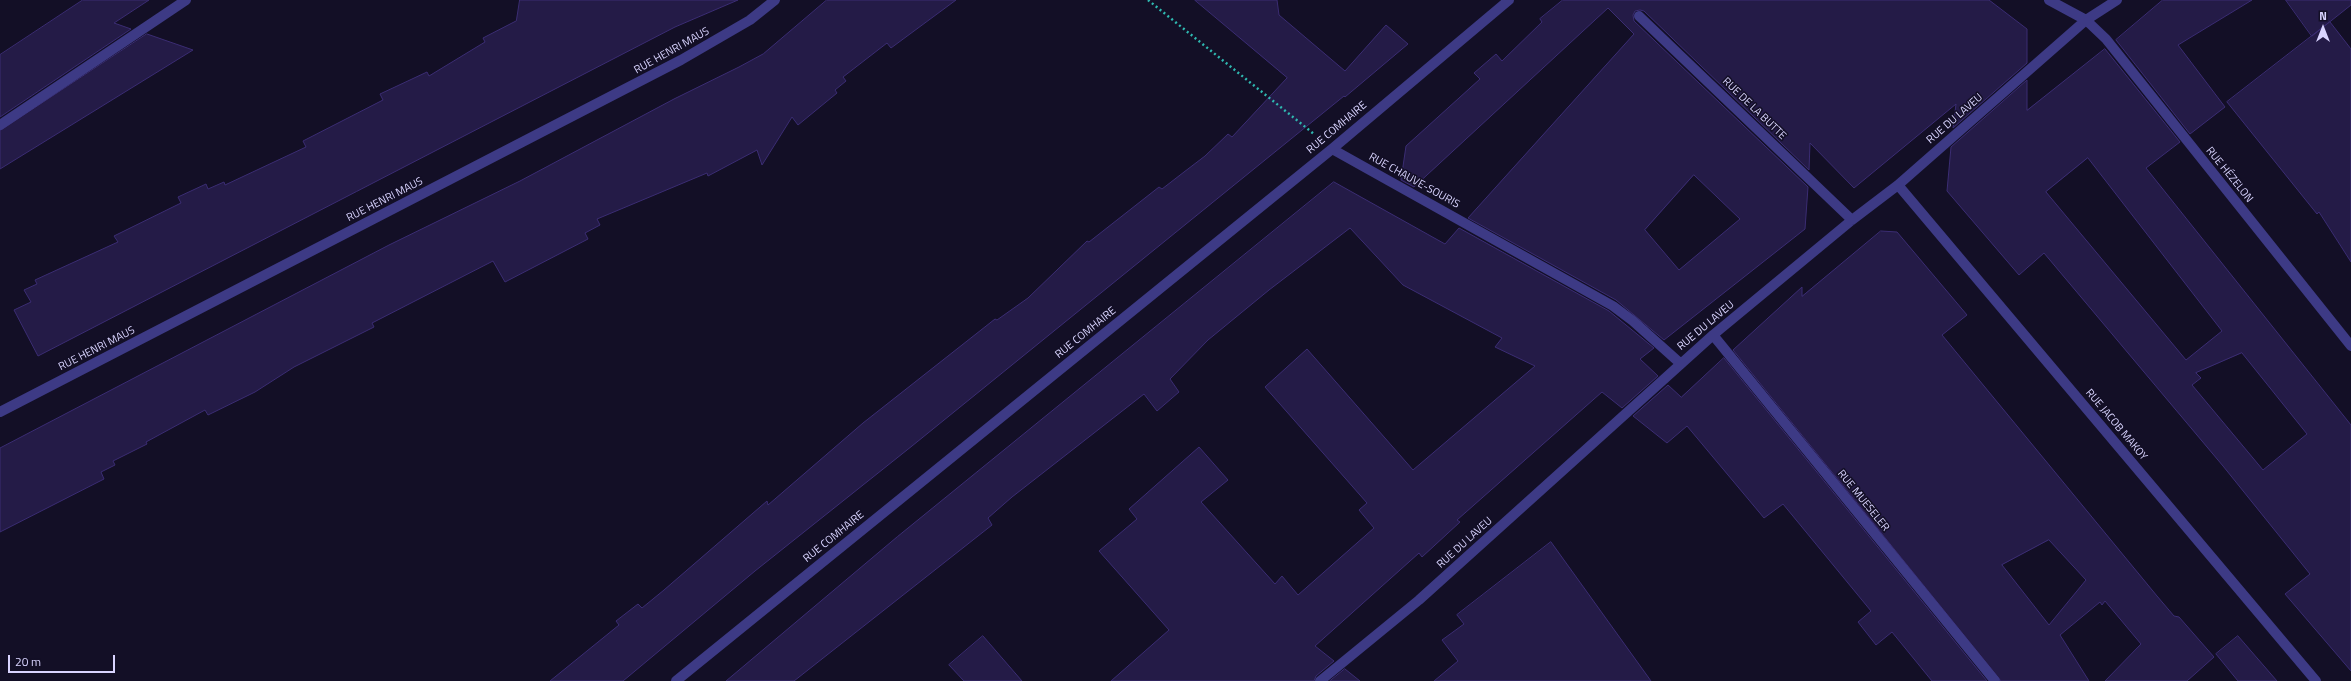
<!DOCTYPE html>
<html>
<head>
<meta charset="utf-8">
<style>
	body { margin:0 }
	#map { position:relative; width:2351px; height:681px; overflow:hidden; background:#130f26; font-family:"Titillium Web",sans-serif }
	canvas { display:block }
	.north { position:absolute; left:2303px; top:8px; width:40px; height:40px; -webkit-text-stroke:3px #130f26; paint-order:stroke; rotate:0deg; font-size:11px; font-weight:700; line-height:16px; text-align:center; color:#d9d4ff }
	.north::after { content:''; display:block; margin:auto; width:14px; height:18px; background:#d9d4ff; clip-path:polygon(50% 0,100% 100%,50% 72%,0 100%) }
	.scale { position:absolute; left:8px; top:655px; width:107px; height:18px; box-sizing:border-box; border:2px solid #d9d4ff; border-top:0; padding-left:5px; font-size:12px; line-height:14px; white-space:nowrap; color:#d9d4ff; -webkit-text-stroke:3px #130f26; paint-order:stroke }
</style>
</head>
<body>
<div id="map">
<canvas width="2351" height="681"></canvas>
<div class="north">N</div>
<div class="scale">20 m</div>
</div>
<script>
const ctx = document.querySelector('canvas').getContext('2d');
ctx.lineJoin = 'round';
function paint(path, color) { ctx.fillStyle = color; ctx.fill(path, 'evenodd'); }
function trace(path, color, width, dash) { ctx.strokeStyle = color; ctx.lineWidth = width; ctx.lineCap = dash ? 'butt' : 'round'; ctx.setLineDash(dash || []); ctx.stroke(path); }
function drawText(font, color, halo, rows, align = 'center') {
  ctx.font = font + ' "Titillium Web",sans-serif'; ctx.lineWidth = 3; ctx.setLineDash([]); ctx.textBaseline = 'middle'; ctx.strokeStyle = halo; ctx.fillStyle = color; for (const [text, x, y, turn = 0] of rows) {
    ctx.save(); ctx.translate(x, y); ctx.rotate((+turn || 0) * Math.PI / 180); ctx.textAlign = isNaN(turn) ? turn : align; if (halo) ctx.strokeText(text, 0, 0); ctx.fillText(text, 0, 0); ctx.restore();
  }
}
const building = new Path2D(`
	M83,0H149L114,23L131,29L0,117V55Z
	M520,0H738L675,27L38,356L14,310L31,302L24,290L37,284L35,280L118,242L114,236L181,203L178,197L206,184L208,189L224,182L225,185L306,147L303,141L383,100L380,94L427,72L429,76L485,42L483,38L516,21Z
	M827,0H956L891,48L887,43L843,77L846,81L835,90L837,93L798,125L792,117L762,165L757,150L708,176L707,173L597,219L600,225L585,233L588,239L505,282L493,261L372,323L374,327L294,367L255,392L208,415L205,410L146,442L147,444L113,461L115,465L101,472L104,479L0,532V448L389,245L520,181L674,99L739,67L763,54Z
	M1195,0H1277L1279,15L1345,71L1386,25L1408,44L1345,97L1344,96L912,446L755,571L623,681H550L619,625L616,621L638,604L642,608L664,590L767,501L768,505L863,423L995,319L997,320L1028,298L1087,241L1089,242L1159,187L1162,189L1184,172L1205,156L1228,134L1232,137L1287,78Z
	M1563,0H1989L2027,29V63L1953,128L1956,104L1854,188L1810,143L1809,170L1644,11L1640,10L1635,11L1633,15L1634,21L1808,187L1805,229L1664,340L1616,300L1468,218L1634,34L1608,8L1414,187L1401,180L1406,146L1480,79L1474,73L1496,54L1502,61L1542,22L1540,19ZM1694,175L1740,219L1679,270L1645,230Z
	M2163,0H2252L2178,45L2225,107L2190,134L2116,40Z
	M2286,0H2351V5L2312,36Z
	M2330,22L2351,49V262L2319,212L2317,214L2227,102Z
	M147,34L193,50L0,169V131Z
	M2105,49L2180,142L2146,168L2351,425V671L2285,594L2310,574L2223,466L2044,253L2019,275L1947,191L1951,147L2027,80V110ZM2088,158L2222,331L2186,360L2046,192ZM2242,353L2307,434L2263,470L2192,385L2201,378L2196,373Z
	M1334,182L1445,244L1459,228L1609,311L1654,348L1640,359L1658,376L1622,408L1602,392L1457,520L1460,522L1422,557L1419,553L1315,646L1334,661L1316,676L1314,681H1111L1169,630L1099,551L1137,519L1129,509L1199,447L1228,480L1201,502L1275,584L1282,576L1298,595L1374,528L1359,510L1367,503L1265,387L1307,349L1413,470L1535,366L1495,347L1502,338L1403,285L1350,228L1269,290L1208,340L1170,379L1179,392L1157,411L1144,394L1012,497L988,518L992,525L794,681H726L897,537Z
	M1881,231L1897,232L1967,315L1942,335L2157,596L2174,616L2179,617L2214,657L2187,681H2105L2141,644L2105,601L2102,605L2100,602L2060,635L2089,681H2001L1733,350L1802,287V296ZM2049,540L2086,580L2049,625L2002,565Z
	M1724,358L1987,681H1932L1892,632L1876,645L1858,622L1871,611L1783,504L1764,518L1687,426L1667,443L1633,416L1668,385L1681,397Z
	M1551,542L1651,681H1434L1458,661L1442,640L1464,624L1457,615Z
	M983,636L1022,681H964L949,665Z
	M2238,636L2277,681H2238L2216,654Z
	M1345,669L1360,681H1330Z`);
const path = new Path2D(`
	M1148,0L1314,134`);
const minor = new Path2D(`
	M2049,0L2086,20L2106,39L2351,346
	M1639,16L1852,220
	M0,125L186,0
	M1332,149L1613,306L1633,321L1681,364
	M1898,185L2316,681
	M1713,335L1995,681
	M0,412L681,60L750,20L775,0
	M676,681L1332,149L1509,0
	M1320,681L1419,600L1713,335L1852,220L1898,185L2086,20L2117,0`);
const streetNames = [
	["RUE HENRI MAUS",672,51,-29],
	["RUE DE LA BUTTE",1754,109,44],
	["RUE DU LAVEU",1955,119,-41],
	["RUE COMHAIRE",1337,128,-40],
	["RUE HÉZELON",2229,175,51],
	["RUE CHAUVE-SOURIS",1414,181,29],
	["RUE HENRI MAUS",385,200,-27],
	["RUE DU LAVEU",1706,326,-40],
	["RUE COMHAIRE",1086,333,-39],
	["RUE HENRI MAUS",97,349,-27],
	["RUE JACOB MAKOY",2116,425,50],
	["RUE MUESELER",1863,501,51],
	["RUE COMHAIRE",834,537,-39],
	["RUE DU LAVEU",1465,543,-42]
];
paint(building, '#241b47');
trace(building, '#3b2d73', 1);
trace(path, '#2fb8b0', 2.5, [2, 3]);
trace(minor, '#3d3a85', 10);
drawText('11px', '#d9d4ff', '#130f26', streetNames);
</script>
</body>
</html>
